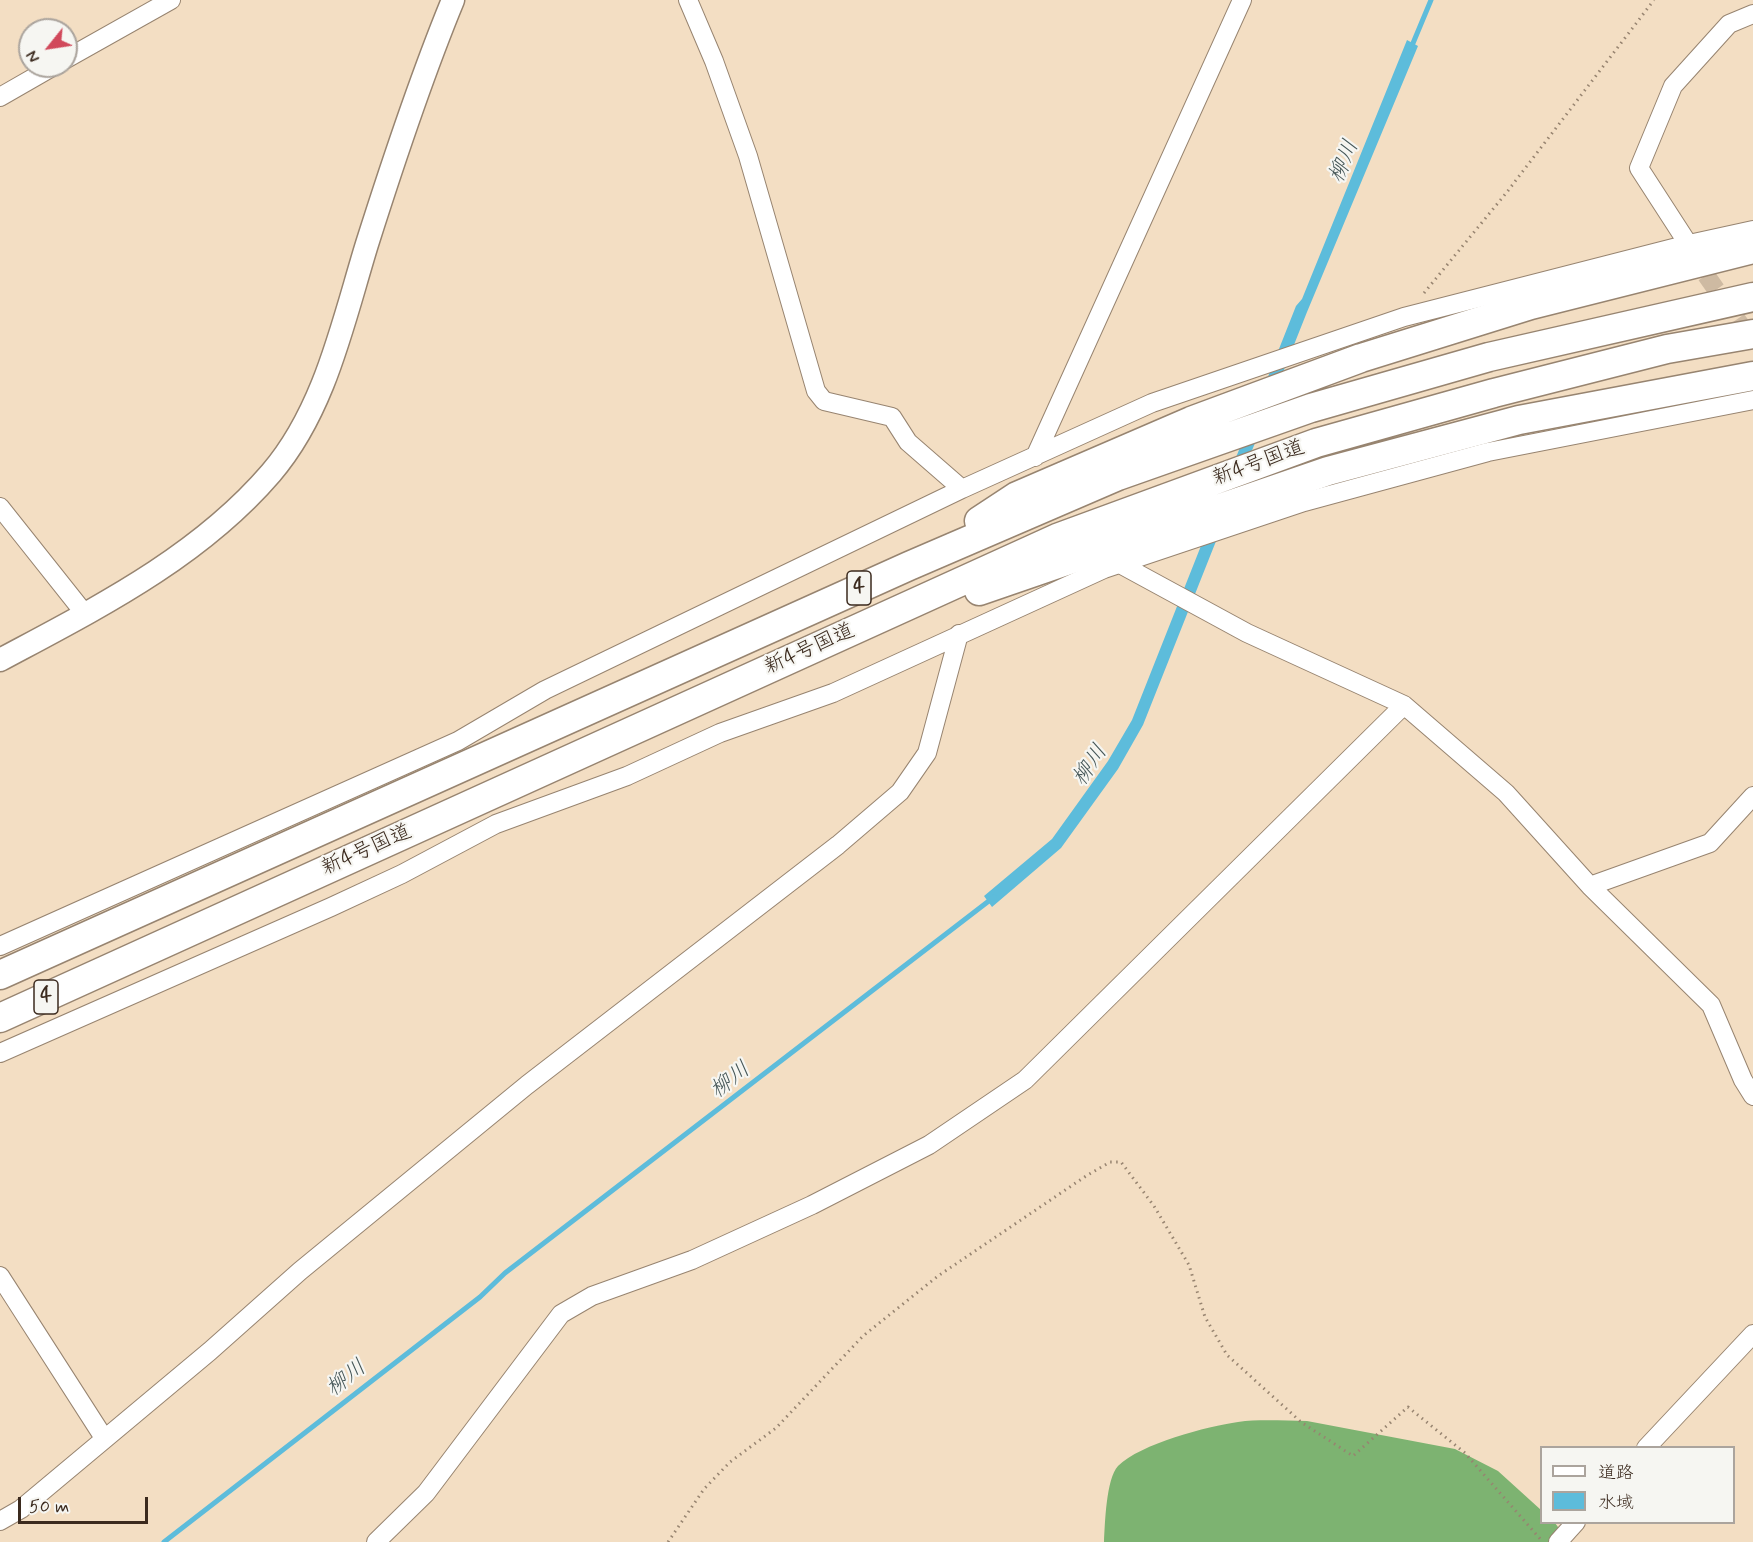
<!DOCTYPE html>
<html>
<head>
<meta charset="utf-8">
<style>
	body { margin:0 }
	#map { position:relative; width:1753px; height:1542px; overflow:hidden; background:#f3dec3; font-family:Mynerve,"Klee One",sans-serif }
	canvas { display:block }
	.legend { position:absolute; left:1540px; top:1446px; width:195px; height:78px; box-sizing:border-box; background:#f6f6f2; border:2px solid #aba49d; margin:0; padding:8px 10px; list-style:none; font-size:18px; color:#3b2a1e }
	.legend li { display:flex; align-items:center; gap:12px; height:30px }
	.legend b { width:30px; border:2px solid #aba49d }
	.north { position:absolute; left:18px; top:18px; width:60px; height:60px; box-sizing:border-box; background:#f6f6f2; border:2px solid #aba49d; border-radius:50%; rotate:240deg; font-size:16px; font-weight:700; line-height:24px; text-align:center; color:#3b2a1e }
	.north::after { content:''; display:block; margin:auto; width:21px; height:27px; background:#d1495b; clip-path:polygon(50% 0,100% 100%,50% 72%,0 100%) }
	.scale { position:absolute; left:18px; top:1497px; width:130px; height:27px; box-sizing:border-box; border:3px solid #3b2a1e; border-top:0; padding-left:8px; font-size:18px; line-height:21px; white-space:nowrap; color:#3b2a1e; -webkit-text-stroke:4px #f6f6f2; paint-order:stroke }
</style>
</head>
<body>
<div id="map">
<canvas width="1753" height="1542"></canvas>
<ul class="legend">
<li><b style="height:8px;background:#fff"></b>道路</li>
<li><b style="height:16px;background:#5dbcdb"></b>水域</li>
</ul>
<div class="north">N</div>
<div class="scale">50 m</div>
</div>
<script>
const ctx = document.querySelector('canvas').getContext('2d');
ctx.lineJoin = 'round';
function paint(path, color) { ctx.fillStyle = color; ctx.fill(path, 'evenodd'); }
function trace(path, color, width, dash) { ctx.strokeStyle = color; ctx.lineWidth = width; ctx.lineCap = dash ? 'butt' : 'round'; ctx.setLineDash(dash || []); ctx.stroke(path); }
function drawText(font, color, halo, rows, align = 'center') {
  ctx.font = font + ' Mynerve,"Klee One",sans-serif'; ctx.lineWidth = 4.5; ctx.setLineDash([]); ctx.textBaseline = 'middle'; ctx.strokeStyle = halo; ctx.fillStyle = color; for (const [text, x, y, turn = 0] of rows) {
    ctx.save(); ctx.translate(x, y); ctx.rotate((+turn || 0) * Math.PI / 180); ctx.textAlign = isNaN(turn) ? turn : align; if (halo) ctx.strokeText(text, 0, 0); ctx.fillText(text, 0, 0); ctx.restore();
  }
}
const forest = new Path2D(`
	M1307,1421L1455,1449L1498,1471L1541,1510L1542,1522L1555,1523L1569,1542H1104C1105,1524 1106,1479 1118,1466C1140,1444 1208,1426 1238,1422C1260,1419 1285,1421 1307,1421Z`);
const water = new Path2D(`
	M1407,40L1418,46L1307,312L1143,725L1118,769L1061,848L992,907L984,896L1052,839L1108,761L1132,720L1296,306L1302,299Z`);
const stream = new Path2D(`
	M1411,48L1431,0
	M164,1542L480,1297L505,1273L994,897`);
const minorTunnel = new Path2D(`
	M1706,275L1752,341`);
const path = new Path2D(`
	M1424,293L1507,192L1654,0
	M668,1542L704,1489L730,1462L776,1428L863,1336L938,1276L1086,1176L1110,1162H1121L1154,1206L1189,1265L1205,1317L1227,1355L1301,1422L1353,1456L1408,1407L1465,1453L1542,1541`);
const minor = new Path2D(`
	M688,0L714,61L748,156L816,391L824,401L892,417L908,442L962,489
	M66,59L171,0
	M0,97L54,66
	M1694,253L1639,168L1673,86L1729,24L1753,14
	M1035,457L1242,0
	M0,507L85,614
	M1120,564L1247,633L1404,705L1506,793L1590,886L1711,1005L1743,1080L1753,1096
	M1590,886L1710,843L1753,796
	M0,946L458,741L545,690L962,489L1152,403L1404,317L1689,244L1753,230
	M0,1053L331,907L402,874L496,824L627,776L720,733L833,693L1104,569L1304,502L1488,452L1753,400
	M0,1276L104,1438
	M1646,1448L1753,1334
	M0,1521L21,1509L210,1351L300,1271L527,1085L838,845L900,792L927,753L959,634
	M376,1542L426,1493L561,1314L592,1296L692,1260L812,1205L929,1145L1025,1080L1404,705
	M1558,1542L1576,1522`);
const tertiary = new Path2D(`
	M0,660C97,608 198,558 271,473C325,410 343,322 367,244C393,162 420,80 453,0`);
const trunk = new Path2D(`
	M979,521L1017,496L1191,421L1361,358L1531,305L1753,249
	M979,591L1328,471L1519,420L1753,376
	M0,975L909,566L1118,476L1311,408L1489,357L1753,297
	M0,1018L1057,538L1316,443L1494,393L1667,349L1753,334`);
const shields = [
	[859,588,24],
	[46,997,24]
];
const shieldNames = [
	["4",859,588],
	["4",46,997]
];
const streetNames = [
	["新4号国道",1259,464,-20],
	["新4号国道",810,650,-24],
	["新4号国道",367,851,-24]
];
const waterNames = [
	["柳川",1345,162,-67],
	["柳川",1091,766,-56],
	["柳川",731,1081,-38],
	["柳川",347,1379,-38]
];
paint(forest, '#7db371');
paint(water, '#5dbcdb');
trace(stream, '#5dbcdb', 5);
trace(minorTunnel, '#cebaa2', 18, [18, 9]);
trace(minor, '#978470', 20);
trace(tertiary, '#978470', 25);
trace(trunk, '#978470', 31);
trace(path, '#978470', 3, [1.5, 4.5]);
trace(minor, '#fff', 18);
trace(tertiary, '#fff', 22);
trace(trunk, '#fff', 28);
for (const [x, y, w] of shields) { const box = new Path2D(); box.roundRect(x - w / 2, y - 17, w, 34, 4.5); ctx.fillStyle = '#f6f6f2'; ctx.fill(box); trace(box, '#3b2a1e', 1.5); }
drawText('bold 20px', '#3b2a1e', null, shieldNames);
drawText('21px', '#3b2a1e', '#f6f6f2', streetNames);
drawText('italic 22px', '#455657', '#f6f6f2', waterNames);
</script>
</body>
</html>
